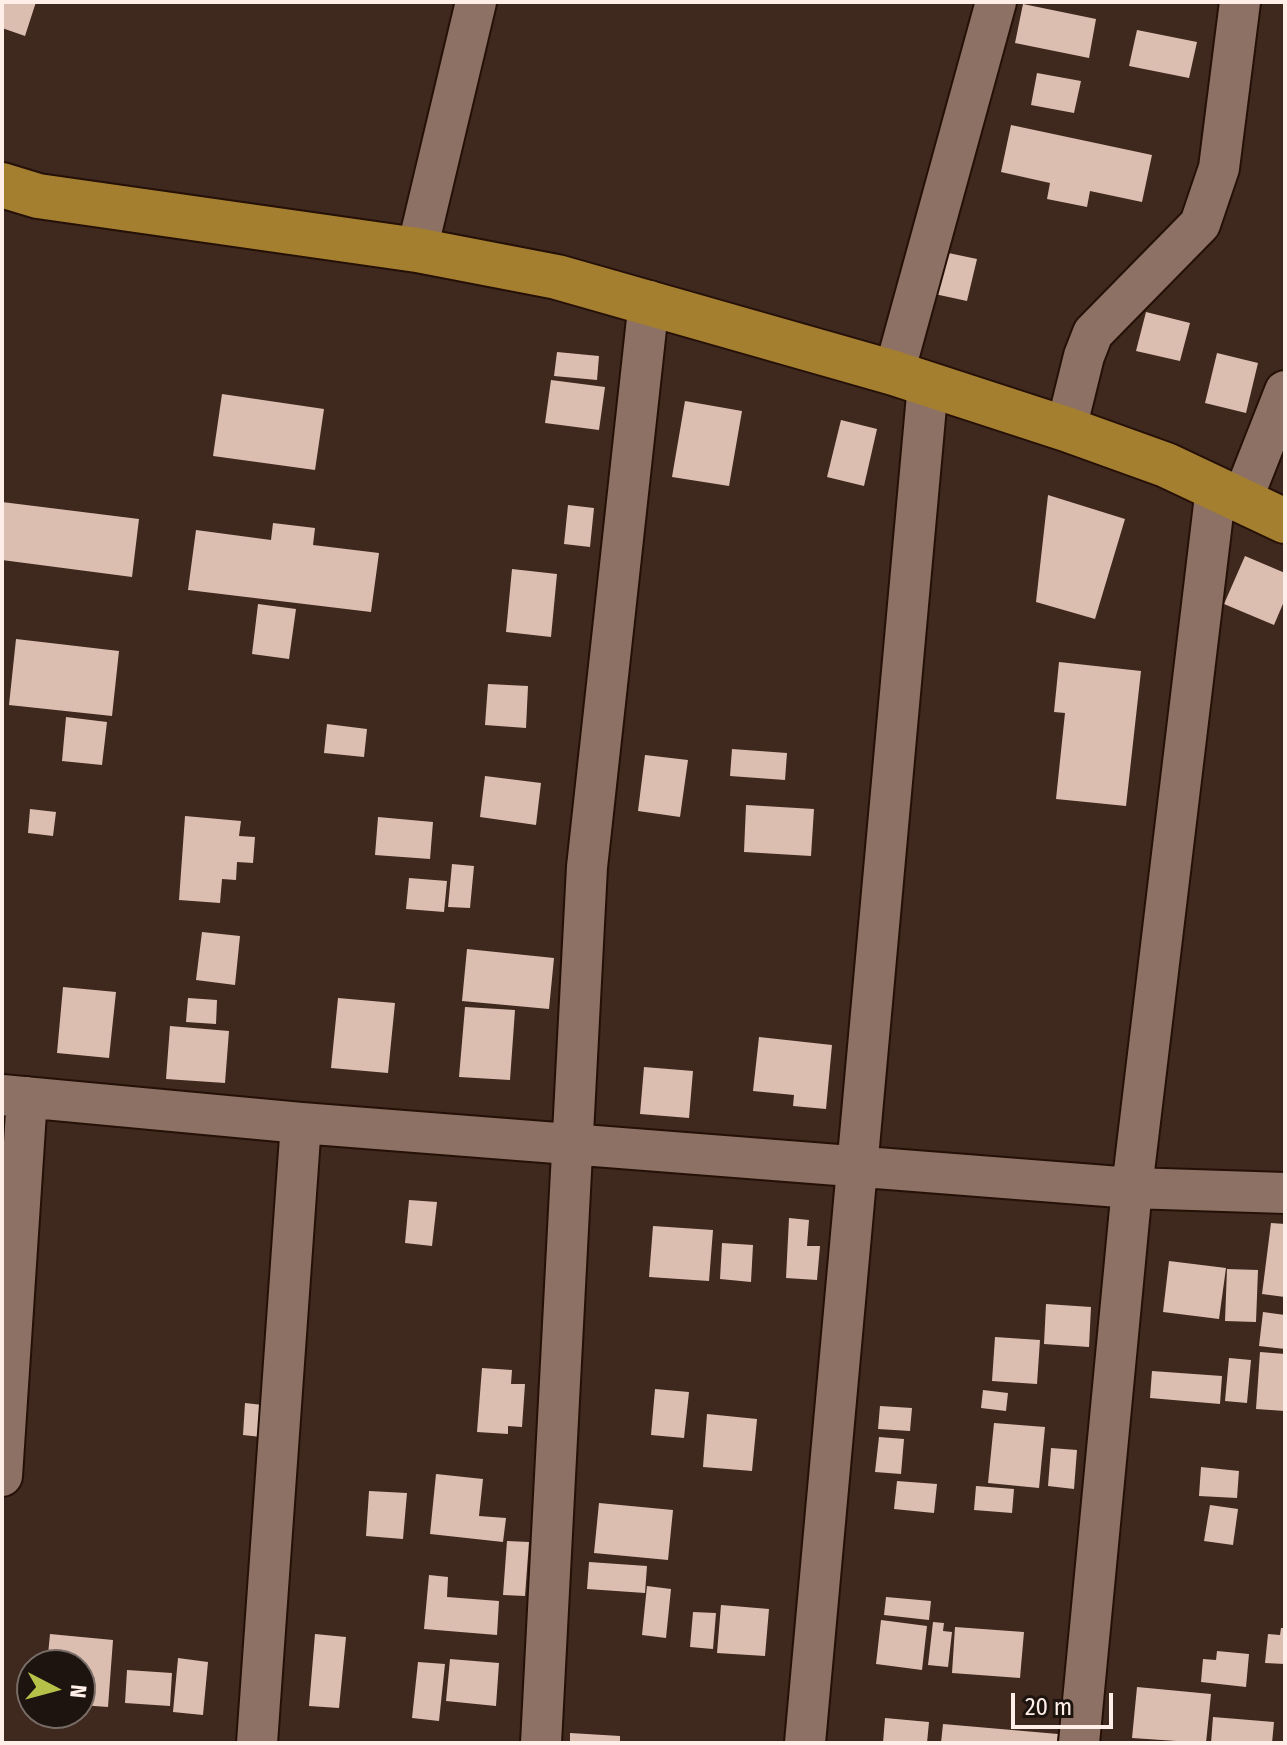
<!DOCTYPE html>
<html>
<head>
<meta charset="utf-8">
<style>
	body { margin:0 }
	#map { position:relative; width:1287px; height:1745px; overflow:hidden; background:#3f281e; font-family:"Fira Sans Condensed",sans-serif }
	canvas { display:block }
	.frame { position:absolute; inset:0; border:4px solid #ffefe8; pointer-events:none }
	.north { position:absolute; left:16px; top:1649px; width:80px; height:80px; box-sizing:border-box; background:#1e140f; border:2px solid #786c66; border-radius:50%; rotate:96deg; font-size:22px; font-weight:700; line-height:32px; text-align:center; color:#ffefe8 }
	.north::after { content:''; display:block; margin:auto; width:28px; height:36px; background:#b6c149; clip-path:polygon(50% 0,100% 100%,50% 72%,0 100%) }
	.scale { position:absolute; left:1011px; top:1693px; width:102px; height:36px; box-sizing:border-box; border:4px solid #ffefe8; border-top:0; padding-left:10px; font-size:24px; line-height:28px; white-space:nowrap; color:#ffefe8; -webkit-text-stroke:6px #1e140f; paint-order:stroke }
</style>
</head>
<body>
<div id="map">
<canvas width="1287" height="1745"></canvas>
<div class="frame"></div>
<div class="north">N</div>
<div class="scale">20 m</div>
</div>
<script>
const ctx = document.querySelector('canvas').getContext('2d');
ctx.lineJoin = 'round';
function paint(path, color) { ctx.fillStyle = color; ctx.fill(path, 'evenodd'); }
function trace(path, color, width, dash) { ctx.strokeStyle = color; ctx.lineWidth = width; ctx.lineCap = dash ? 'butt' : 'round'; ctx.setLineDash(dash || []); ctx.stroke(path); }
const building = new Path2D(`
	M2,2H36L25,36L2,28Z
	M1023,4L1096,19L1089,58L1015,43Z
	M1137,30L1197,42L1189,78L1129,66Z
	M1037,73L1081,81L1074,113L1031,105Z
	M1011,125L1152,155L1142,202L1090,191L1087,207L1047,199L1050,183L1001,172Z
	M939,251L977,259L967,301L930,293Z
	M1146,312L1190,323L1180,361L1136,351Z
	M557,352L599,356L597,380L554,376Z
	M1217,353L1258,363L1246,413L1205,403Z
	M551,380L605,387L599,430L545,423Z
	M222,394L324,409L315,470L213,456Z
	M685,401L742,411L729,486L672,477Z
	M841,420L877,429L864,486L827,477Z
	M1048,495L1125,519L1095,619L1036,602Z
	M2,502L139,519L132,577L2,560Z
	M568,505L594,508L590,547L564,544Z
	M273,523L315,528L313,545L379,553L371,612L188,590L196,530L271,540Z
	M1245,556L1285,573V599L1274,625L1224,604Z
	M512,569L557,574L551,637L506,632Z
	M258,604L296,609L289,659L252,654Z
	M16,639L119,651L112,716L9,705Z
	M1059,662L1141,671L1126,806L1056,799L1065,713L1054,712Z
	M488,684L528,686L526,728L485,725Z
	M66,717L107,722L102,765L62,761Z
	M327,724L367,729L364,757L324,753Z
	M732,749L787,753L785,780L730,776Z
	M645,755L688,760L680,817L638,811Z
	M485,776L541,783L536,825L480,817Z
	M746,805L814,809L811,856L744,852Z
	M30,809L56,812L53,836L28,833Z
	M185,816L241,821L239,836L255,837L253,863L237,862L236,880L222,879L220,903L179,900Z
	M378,817L433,822L430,859L375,855Z
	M452,864L474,866L470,908L448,907Z
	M409,878L447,881L444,912L406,909Z
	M202,932L240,936L235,985L196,980Z
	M467,949L554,958L549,1009L462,1001Z
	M63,987L116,992L109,1058L57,1053Z
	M188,998L217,1000L216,1024L186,1022Z
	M338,998L395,1003L388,1073L331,1068Z
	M465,1007L515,1010L510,1080L459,1077Z
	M170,1026L229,1031L225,1083L166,1079Z
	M759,1037L832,1045L826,1109L793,1106L794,1095L753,1091Z
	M644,1067L693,1071L689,1118L640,1114Z
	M409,1200L437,1202L432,1246L405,1243Z
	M789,1218L809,1220L807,1246H820L817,1280L786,1278Z
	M1271,1223L1285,1224V1297L1262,1294Z
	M653,1226L713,1230L709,1281L649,1277Z
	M722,1243L753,1245L751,1282L720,1279Z
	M1169,1261L1226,1268L1219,1319L1163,1312Z
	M1227,1269L1258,1270L1256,1322L1225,1321Z
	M1046,1304L1091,1307L1089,1347L1044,1344Z
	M1263,1312L1285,1315V1349L1259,1346Z
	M995,1337L1040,1340L1037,1384L992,1381Z
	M1260,1352L1285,1354V1411L1256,1409Z
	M1229,1358L1251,1360L1247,1403L1225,1401Z
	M482,1368L512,1370L511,1384H525L522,1427L508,1426V1434L477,1432Z
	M1152,1371L1222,1376L1220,1404L1150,1398Z
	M655,1389L689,1392L684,1438L651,1435Z
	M983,1390L1008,1393L1006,1411L981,1408Z
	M245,1403L263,1405L261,1437L243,1435Z
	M880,1406L912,1408L910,1431L878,1429Z
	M707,1414L757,1419L752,1471L703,1467Z
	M994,1423L1045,1427L1039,1488L988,1483Z
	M879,1437L904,1439L901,1474L875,1472Z
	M1051,1448L1077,1450L1074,1489L1048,1486Z
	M1201,1467L1239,1471L1237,1498L1199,1496Z
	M436,1474L483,1479L479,1516L506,1518L503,1542L430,1534Z
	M897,1481L937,1484L934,1513L894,1509Z
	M976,1486L1014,1489L1012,1513L974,1510Z
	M369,1491L407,1493L403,1539L366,1536Z
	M599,1503L673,1510L668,1560L594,1553Z
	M1210,1505L1238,1509L1233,1545L1204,1541Z
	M507,1541L529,1542L525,1596L503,1595Z
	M589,1562L647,1566L645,1593L587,1589Z
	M429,1575L448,1577L447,1597L499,1601L497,1635L424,1629Z
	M647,1586L671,1589L666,1638L642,1635Z
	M886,1597L931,1601L929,1620L884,1615Z
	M721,1605L769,1609L765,1656L717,1653Z
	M693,1612L716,1613L713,1649L690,1647Z
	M881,1620L927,1626L922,1670L876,1664Z
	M933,1622L944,1623L943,1631L952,1632L948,1667L928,1665Z
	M955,1627L1024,1632L1020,1678L952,1673Z
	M1281,1628H1285V1664L1265,1663L1268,1634L1280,1635Z
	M50,1634L113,1640L108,1707L80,1705V1665H47Z
	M315,1634L346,1637L339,1708L309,1706Z
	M1217,1651L1249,1654L1246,1687L1201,1682L1203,1659L1216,1660Z
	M178,1658L208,1662L203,1715L173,1712Z
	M450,1659L499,1663L496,1706L446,1701Z
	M418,1662L445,1664L439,1721L412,1718Z
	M127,1670L172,1673L170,1706L125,1703Z
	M1137,1687L1211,1694L1206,1743L1132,1738Z
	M1213,1717L1274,1722L1272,1743H1211Z
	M885,1718L929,1722L927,1743H883Z
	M943,1724L1058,1734L1057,1743H941Z
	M570,1733L620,1736V1743H570Z`);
const minor = new Path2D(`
	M417,250L476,2
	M894,373L996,2
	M1066,429L1084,356L1093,333L1200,224L1219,168L1240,2
	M1242,500L1285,391
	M2,1095L301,1123L1132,1188L1285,1193
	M2,1476L27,1097
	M257,1743L301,1123
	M541,1743L587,867L649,301
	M805,1743L928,384
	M1079,1743L1132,1188L1216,488`);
const major = new Path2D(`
	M2,185L38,196L417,250L557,277L894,373L1066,429L1166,465L1285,521`);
paint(building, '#dcbeb1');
trace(minor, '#251007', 44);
trace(major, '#251007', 48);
trace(minor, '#8c7164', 40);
trace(major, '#a57f30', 44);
</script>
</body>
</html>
